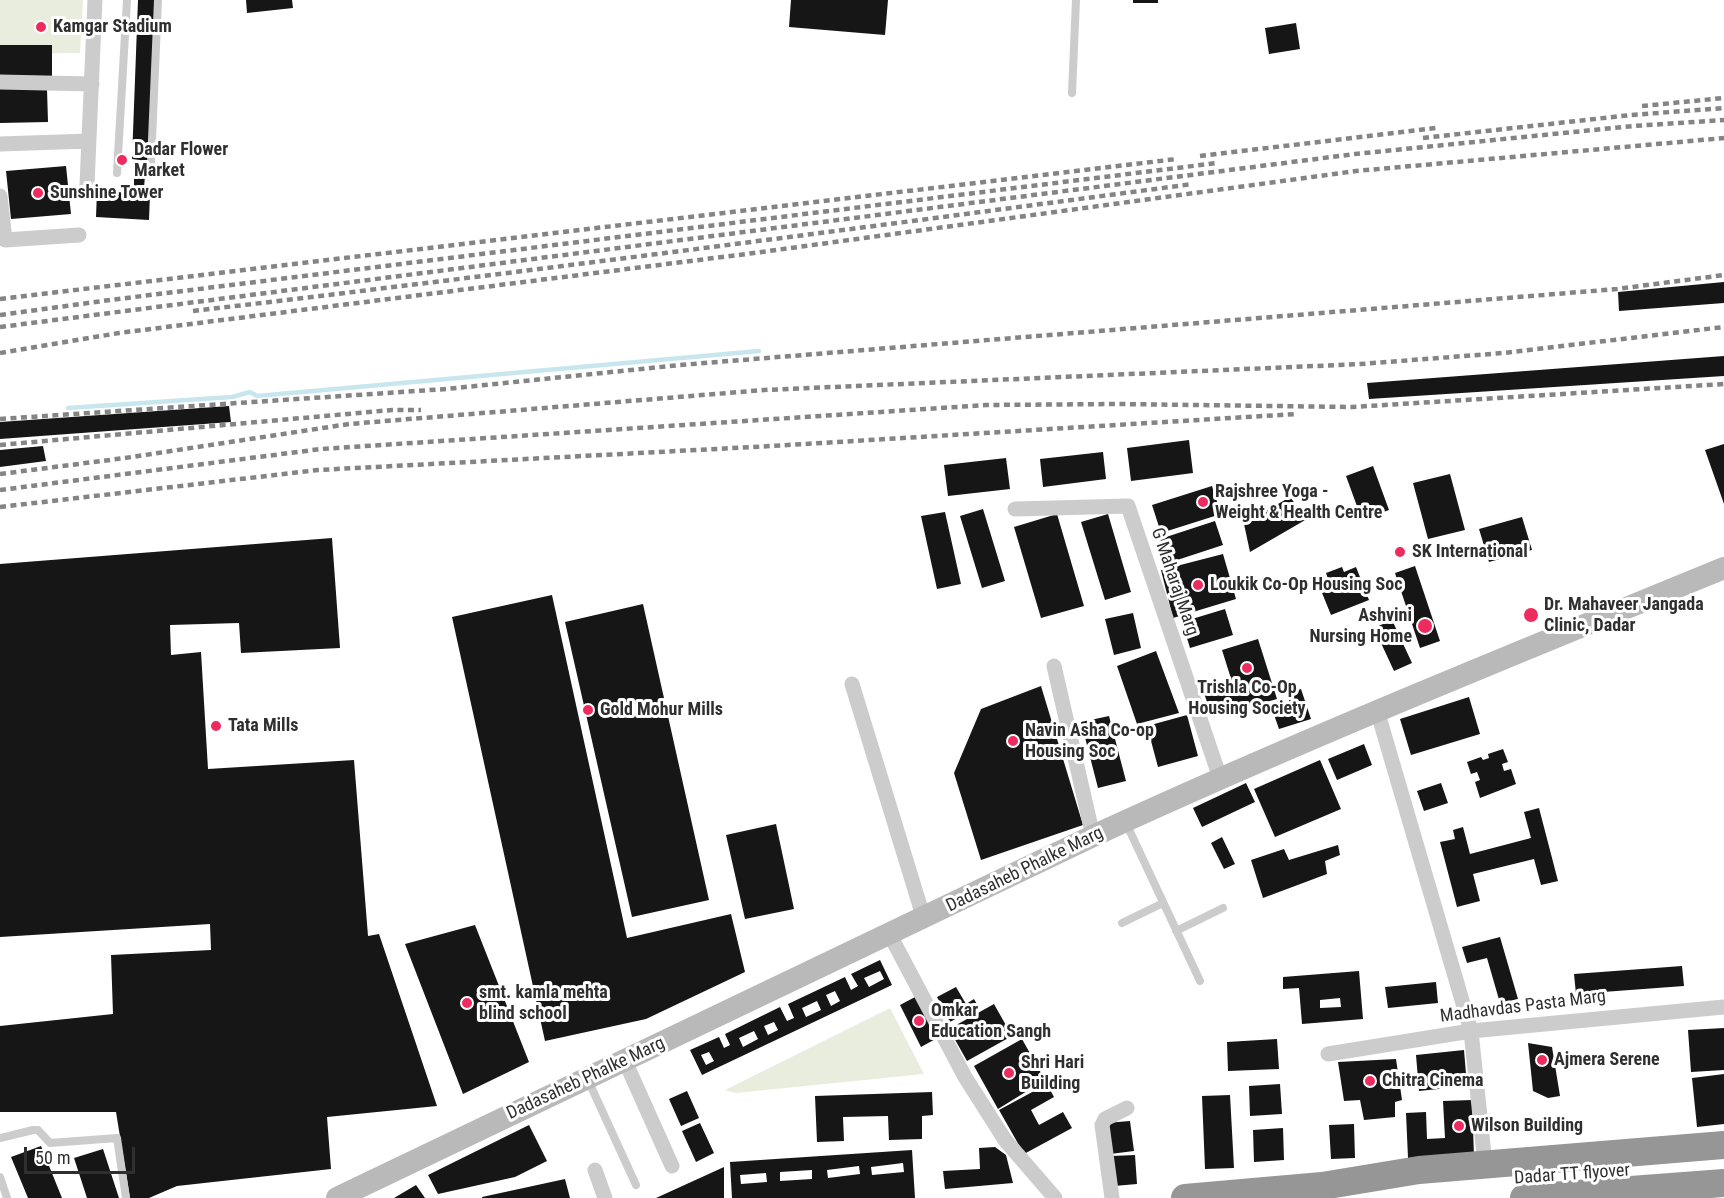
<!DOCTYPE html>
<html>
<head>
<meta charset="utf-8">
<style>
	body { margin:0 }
	#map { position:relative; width:1724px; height:1198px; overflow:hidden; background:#fff; font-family:"Roboto Condensed",sans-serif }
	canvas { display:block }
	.scale { position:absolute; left:24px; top:1147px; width:111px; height:27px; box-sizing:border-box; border:3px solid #2f2f2f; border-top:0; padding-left:8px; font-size:18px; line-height:21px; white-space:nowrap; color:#2f2f2f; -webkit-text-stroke:4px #fff; paint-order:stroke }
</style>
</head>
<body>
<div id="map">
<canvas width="1724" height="1198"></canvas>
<div class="scale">50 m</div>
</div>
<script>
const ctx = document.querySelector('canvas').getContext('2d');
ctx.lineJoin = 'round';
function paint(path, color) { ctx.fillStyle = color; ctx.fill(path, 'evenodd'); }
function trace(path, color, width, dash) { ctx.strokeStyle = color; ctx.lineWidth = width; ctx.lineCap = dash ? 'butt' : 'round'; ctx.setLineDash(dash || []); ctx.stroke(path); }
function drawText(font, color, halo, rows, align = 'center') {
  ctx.font = font + ' "Roboto Condensed",sans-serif'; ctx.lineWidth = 6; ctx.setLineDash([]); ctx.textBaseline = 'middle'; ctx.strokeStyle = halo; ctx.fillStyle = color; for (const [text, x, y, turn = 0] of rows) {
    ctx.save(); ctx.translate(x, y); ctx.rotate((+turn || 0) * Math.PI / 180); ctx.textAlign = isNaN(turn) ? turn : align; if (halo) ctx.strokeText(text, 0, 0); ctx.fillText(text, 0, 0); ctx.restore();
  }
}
const green = new Path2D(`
	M0,0H83L80,53L0,54Z
	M890,1008L924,1074L736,1093L725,1090Z`);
const stream = new Path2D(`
	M68,408L232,397L250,392L257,396L759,351`);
const building = new Path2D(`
	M138,0H157L148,161L132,159Z
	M246,0H292L293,8L247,13Z
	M791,0H888L885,35L789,27Z
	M1133,0H1158V3H1133Z
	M1296,23L1300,49L1269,54L1265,28Z
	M0,45H52V78H0Z
	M0,89H47L48,122L0,123Z
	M146,163L144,188L134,189V173Z
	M66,166L71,214L11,219L6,171Z
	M97,191L150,194L149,220L96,217Z
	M1724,282V303L1619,311L1618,292Z
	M1724,356V376L1369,399L1367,383Z
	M229,406L231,422L0,439V422Z
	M1189,440L1193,473L1131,481L1127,448Z
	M1724,444V504L1705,450Z
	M43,446L46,461L0,467V450Z
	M1103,452L1106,479L1043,487L1040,459Z
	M1006,458L1010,489L948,496L944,465Z
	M1373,466L1389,510L1362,520L1346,476Z
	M1450,474L1465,530L1428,539L1413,483Z
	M1212,486L1221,514L1161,533L1152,505Z
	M1290,497L1307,519L1250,552L1244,524Z
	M983,509L1005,581L982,588L960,516Z
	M945,512L961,584L937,589L921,516Z
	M1057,514L1084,606L1041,618L1014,527Z
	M1108,514L1131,592L1105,600L1081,522Z
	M1522,517L1532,550L1489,562L1479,529Z
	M1215,521L1223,545L1168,563L1160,539Z
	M332,538L340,648L241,653L239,623L170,625L171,655L201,652L208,769L354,760L368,936L379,934L437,1106L327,1117L331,1169L177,1186L149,1198H130L116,1112H0V1026L113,1014L111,955L211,950L210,924L0,937V564Z
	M1223,554L1236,599L1173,618L1161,570Z
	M1415,566L1440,641L1420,648L1395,573Z
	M1342,567L1344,572L1356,567L1369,600L1331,615L1318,583L1328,579L1326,573Z
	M552,595L627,938L731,914L745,972L646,1019L545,1041L452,617Z
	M643,604L709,900L632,917L565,622Z
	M1225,609L1233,635L1190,648L1182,622Z
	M1133,613L1141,648L1114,655L1105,619Z
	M1392,620L1412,663L1394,671L1374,628Z
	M1258,639L1277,699L1212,717L1204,693L1233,685L1222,650Z
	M1156,651L1179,713L1137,724L1117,666Z
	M1041,686L1083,825L981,860L954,773L981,709Z
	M1301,689L1311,719L1279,729L1272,709L1290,703L1287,694Z
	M1469,697L1480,734L1411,755L1400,719Z
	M1187,715L1198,756L1158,767L1147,726Z
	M1109,716L1126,781L1098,788L1081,722Z
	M1364,744L1372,765L1337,780L1328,759Z
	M1503,749L1508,762L1502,764L1504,771L1511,769L1516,784L1480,798L1475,782L1480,780L1477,772L1471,774L1467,762L1481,757L1483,760L1489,758L1488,754Z
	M1320,760L1341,809L1275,837L1254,789Z
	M1246,783L1255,802L1202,827L1193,808Z
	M1441,783L1448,803L1424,811L1417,791Z
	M1539,808L1558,881L1541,885L1534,859L1473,874L1480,901L1457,907L1440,842L1455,839L1453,830L1463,827L1470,854L1531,838L1524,812Z
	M776,824L794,909L745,919L726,835Z
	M1222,837L1235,864L1224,869L1211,843Z
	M1338,845L1340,855L1325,861L1327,874L1263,898L1251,860L1284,849L1289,860Z
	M475,925L529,1062L463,1094L405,944Z
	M1500,937L1518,999L1500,1003L1487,958L1467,963L1462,947Z
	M880,960L892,985L702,1075L690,1050L719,1037L724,1048L730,1045L725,1034L780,1007L787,1021L794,1018L788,1004L845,977L851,990L858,986L851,974ZM880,971L884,979L869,987L864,978ZM835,991L840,1001L831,1006L826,995ZM817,1001L821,1010L806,1017L802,1008ZM774,1022L778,1030L768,1035L764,1026ZM754,1031L758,1039L743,1047L739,1038ZM709,1052L714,1061L706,1065L701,1055Z
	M1682,966L1684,986L1576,994L1574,974Z
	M1359,971L1363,1019L1302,1024L1299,988L1283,989V977ZM1340,998L1341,1007L1320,1008V1000Z
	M1436,982L1438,1003L1388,1008L1385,987Z
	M956,987L966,1004L974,999L978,1006L950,1022L937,997Z
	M917,996L939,1037L921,1047L900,1005Z
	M994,1004L1012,1036L967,1061L949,1029Z
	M1724,1028V1070L1691,1072L1688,1030Z
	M1022,1039L1045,1080L998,1109L974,1066Z
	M1277,1039L1279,1069L1228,1071L1227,1042Z
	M1528,1043L1552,1047L1560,1096L1548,1098L1533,1091Z
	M1464,1050L1467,1086L1419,1091L1416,1055Z
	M1396,1059L1402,1100L1395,1102V1117L1364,1120L1360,1100L1344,1101L1338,1062Z
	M1724,1074V1124L1697,1127L1692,1078Z
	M1047,1084L1054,1097L1031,1110L1039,1125L1063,1112L1072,1128L1024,1154L999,1110Z
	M1280,1084L1282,1114L1250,1116L1249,1086Z
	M687,1091L699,1118L681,1126L669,1099Z
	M932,1092L933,1115L922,1116V1139L889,1140L888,1116L843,1117L844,1141L817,1142L815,1096Z
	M1230,1095L1234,1168L1205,1169L1202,1096Z
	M1472,1100L1474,1156L1408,1158L1406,1113L1426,1112L1427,1139L1445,1138L1443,1101Z
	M1130,1121L1134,1151L1110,1154L1106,1123Z
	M700,1123L714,1153L696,1162L682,1131Z
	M1354,1124L1355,1158L1331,1159L1329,1125Z
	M529,1125L547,1161L515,1177L438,1194L428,1175Z
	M1283,1128L1284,1160L1254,1162L1253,1130Z
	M41,1146L62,1198H28L11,1157Z
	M995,1147L1006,1155L1013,1183L945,1189L943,1171L980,1169L979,1148Z
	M103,1149L119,1198H87L74,1158Z
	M912,1150L915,1198H732L730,1162ZM903,1163L904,1172L872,1175L871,1167ZM859,1166L860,1174L828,1178L827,1170ZM812,1170V1179L780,1181V1172ZM766,1173L767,1182L741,1184L740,1175Z
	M1135,1155L1137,1184L1114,1186L1112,1156Z
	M724,1167V1198H656Z
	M565,1179L570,1198H482V1197Z
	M416,1185L425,1198H394Z`);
const lane = new Path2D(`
	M1072,93L1076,0
	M151,163L158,0
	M117,173L127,0
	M1126,823L1200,981
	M1122,923L1163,903
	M1176,931L1223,908
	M588,1080L636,1185
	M0,1138L33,1130H38L50,1143L117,1138L126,1198
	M0,1177L7,1198`);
const street = new Path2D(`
	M0,82L92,84
	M0,144L89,141
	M87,185L95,0
	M0,196L5,240L79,235
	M1015,509L1128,506L1220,778
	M1054,666L1093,836
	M852,684L924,919
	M1377,710L1471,1031L1485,1164
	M890,935L965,1077L1005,1140L1055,1198
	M1328,1054L1471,1031L1724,1007
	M625,1061L672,1166
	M595,1170L605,1198
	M1112,1198L1102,1125L1105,1119L1127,1108`);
const secondary = new Path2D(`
	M337,1198L1093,836C1301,740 1512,655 1724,568`);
const highway = new Path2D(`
	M1185,1198L1322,1186L1419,1170L1724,1145
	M1524,1198L1724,1183`);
const rail = new Path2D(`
	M1642,106L1724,98
	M1423,138L1631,115L1724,108
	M1200,156L1436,128
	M0,299L1177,159
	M193,311C527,272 860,228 1193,184
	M0,315L110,300L1217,163
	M0,327L1355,154L1633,126L1724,120
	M0,353L119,333L754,253L1356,171L1724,138
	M0,419L446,389L680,365L1617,289L1724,275
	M0,445L392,410H421
	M0,474L125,458L349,424L764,390L1361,364L1503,353L1724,327
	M0,490L321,449L986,405L1118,404L1352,407L1724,384
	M0,507L318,470L772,446L1296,414`);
const markers = [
	[41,27,6,"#ed2b5f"],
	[122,160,6,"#ed2b5f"],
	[38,193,6,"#ed2b5f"],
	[1203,502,6,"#ed2b5f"],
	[1400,552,6,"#ed2b5f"],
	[1198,585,6,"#ed2b5f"],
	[1531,615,8,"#ed2b5f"],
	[1425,626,8,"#ed2b5f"],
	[1247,668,6,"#ed2b5f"],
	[588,710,6,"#ed2b5f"],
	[216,726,6,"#ed2b5f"],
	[1013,741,6,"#ed2b5f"],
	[467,1003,6,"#ed2b5f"],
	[919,1021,6,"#ed2b5f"],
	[1542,1060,6,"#ed2b5f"],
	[1009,1073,6,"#ed2b5f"],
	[1370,1081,6,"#ed2b5f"],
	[1459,1126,6,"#ed2b5f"]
];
const poiNames = [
	["Kamgar Stadium",53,27],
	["Dadar Flower",134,150],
	["Market",134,171],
	["Sunshine Tower",50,193],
	["Rajshree Yoga -",1215,492],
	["Weight & Health Centre",1215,513],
	["SK International",1412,552],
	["Loukik Co-Op Housing Soc",1210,585],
	["Dr. Mahaveer Jangada",1544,605],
	["Clinic, Dadar",1544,626],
	["Ashvini",1412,616,"right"],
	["Nursing Home",1412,637,"right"],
	["Trishla Co-Op",1247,688,"center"],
	["Housing Society",1247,709,"center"],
	["Gold Mohur Mills",600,710],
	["Tata Mills",228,726],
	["Navin Asha Co-op",1025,731],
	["Housing Soc",1025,752],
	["smt. kamla mehta",479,993],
	["blind school",479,1014],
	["Omkar",931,1011],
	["Education Sangh",931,1032],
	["Ajmera Serene",1554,1060],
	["Shri Hari",1021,1063],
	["Building",1021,1084],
	["Chitra Cinema",1382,1081],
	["Wilson Building",1471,1126]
];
const streetNames = [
	["G Maharaj Marg",1174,582,71],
	["Dadasaheb Phalke Marg",1025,870,-26],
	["Madhavdas Pasta Marg",1523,1007,-7],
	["Dadasaheb Phalke Marg",586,1079,-25],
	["Dadar TT flyover",1572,1175,-4]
];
paint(green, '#e9eddd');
trace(stream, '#c8e6ee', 4.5);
paint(building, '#161616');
trace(lane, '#ccc', 8);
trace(street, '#ccc', 15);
trace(secondary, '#b9b9b9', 22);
trace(highway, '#969696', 28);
trace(rail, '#848484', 4.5, [6, 4.5]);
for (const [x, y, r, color] of markers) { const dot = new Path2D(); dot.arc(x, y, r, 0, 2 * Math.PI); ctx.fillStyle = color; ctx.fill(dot); trace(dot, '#fff', 2); }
drawText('bold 18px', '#2f2f2f', '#fff', poiNames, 'left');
drawText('18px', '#2f2f2f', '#fff', streetNames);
</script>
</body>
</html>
